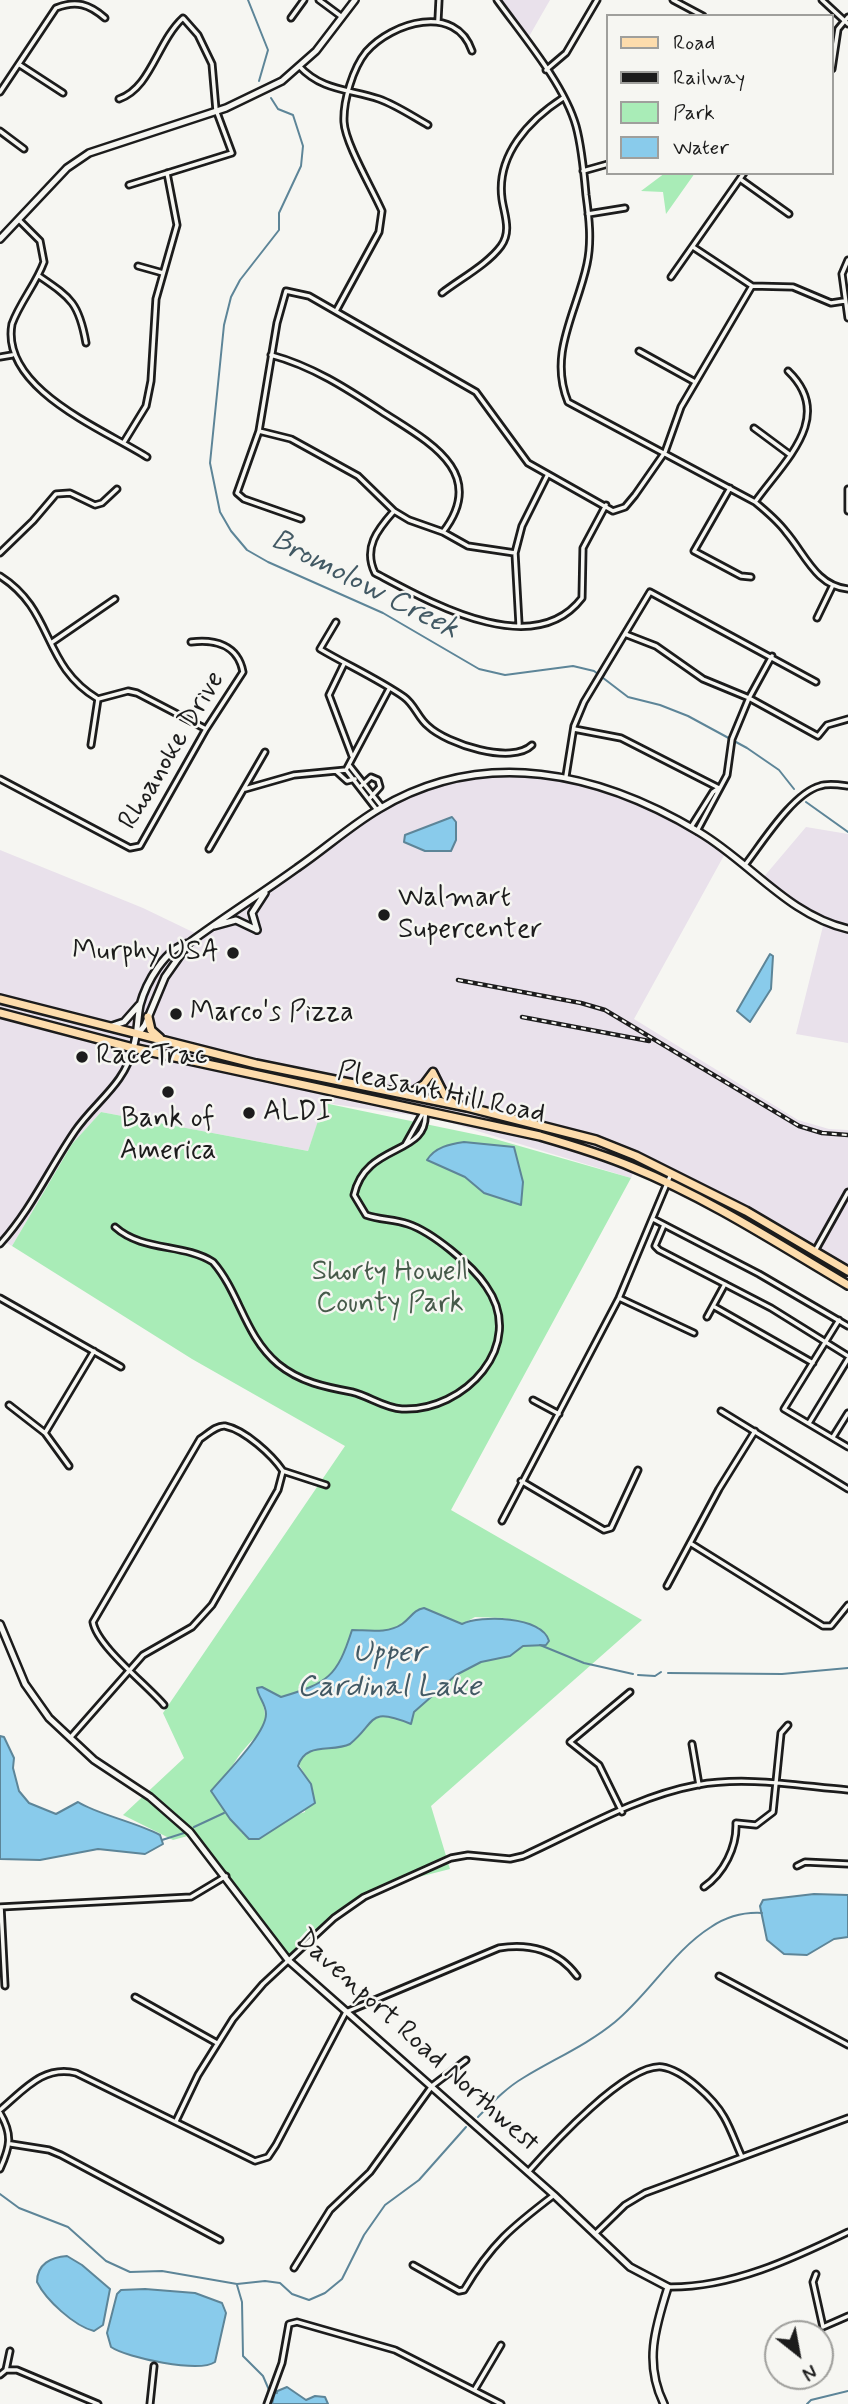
<!DOCTYPE html>
<html>
<head>
<meta charset="utf-8">
<style>
	body { margin:0 }
	#map { position:relative; width:848px; height:2404px; overflow:hidden; background:#f6f6f2; font-family:Mynerve,sans-serif }
	canvas { display:block }
	.legend { position:absolute; left:606px; top:14px; width:228px; height:161px; box-sizing:border-box; background:#f6f6f2; border:2px solid #9f9f9c; margin:0; padding:9px 12px; list-style:none; font-size:21px; color:#1c1c1c }
	.legend li { display:flex; align-items:center; gap:14px; height:35px }
	.legend b { width:35px; border:2px solid #9f9f9c }
	.north { position:absolute; left:764px; top:2320px; width:70px; height:70px; box-sizing:border-box; background:#f6f6f2; border:2px solid #9f9f9c; border-radius:50%; rotate:149deg; font-size:19px; font-weight:700; line-height:28px; text-align:center; color:#1c1c1c }
	.north::after { content:''; display:block; margin:auto; width:24px; height:32px; background:#1c1c1c; clip-path:polygon(50% 0,100% 100%,50% 72%,0 100%) }
</style>
</head>
<body>
<div id="map">
<canvas width="848" height="2404"></canvas>
<ul class="legend">
<li><b style="height:9px;background:#fddcac"></b>Road</li>
<li><b style="height:9px;background:#1c1c1c"></b>Railway</li>
<li><b style="height:19px;background:#a9ecb7"></b>Park</li>
<li><b style="height:19px;background:#89cbeb"></b>Water</li>
</ul>
<div class="north">N</div>
</div>
<script>
const ctx = document.querySelector('canvas').getContext('2d');
ctx.lineJoin = 'round';
function paint(path, color) { ctx.fillStyle = color; ctx.fill(path, 'evenodd'); }
function trace(path, color, width, dash) { ctx.strokeStyle = color; ctx.lineWidth = width; ctx.lineCap = dash ? 'butt' : 'round'; ctx.setLineDash(dash || []); ctx.stroke(path); }
function drawText(font, color, halo, rows, align = 'center') {
  ctx.font = font + ' Mynerve,sans-serif'; ctx.lineWidth = 5; ctx.setLineDash([]); ctx.textBaseline = 'middle'; ctx.strokeStyle = halo; ctx.fillStyle = color; for (const [text, x, y, turn = 0] of rows) {
    ctx.save(); ctx.translate(x, y); ctx.rotate((+turn || 0) * Math.PI / 180); ctx.textAlign = isNaN(turn) ? turn : align; if (halo) ctx.strokeText(text, 0, 0); ctx.fillText(text, 0, 0); ctx.restore();
  }
}
const built = new Path2D(`
	M502,0H550L527,40Z
	M548,770L641,800L727,850L634,1019L798,1120L829,1129L848,1130V1279L664,1172L638,1160L631,1178L438,1119L325,1103L308,1151L101,1112L72,1144L12,1246L0,1239V850L143,908L199,935L356,824L407,796L441,783L492,774Z
	M806,827L848,834V1043L796,1034L824,922L788,901L762,879Z`);
const green = new Path2D(`
	M665,173H695L666,214L663,192L641,191Z
	M324,1103L488,1137L631,1178L451,1510L642,1620L431,1806L450,1869L399,1882L349,1909L290,1956L195,1834L173,1840L123,1815L184,1758L163,1713L345,1446L192,1359L12,1246L72,1144L101,1112L308,1151ZM424,1608L462,1624L475,1617L504,1618L540,1628L537,1646H523L510,1656L481,1662L456,1675L414,1712L411,1724C367,1707 377,1722 350,1744C330,1753 316,1740 298,1763L307,1778L305,1812L242,1833L212,1794L214,1787C225,1781 231,1767 238,1757C258,1730 276,1728 257,1691L262,1687L281,1697C331,1682 335,1678 352,1630C367,1630 389,1634 402,1624C411,1618 413,1610 424,1608Z`);
const water = new Path2D(`
	M452,817L456,822V840L451,851H425L404,842L405,835Z
	M770,954L773,956L771,989L750,1022L737,1011Z
	M464,1142L514,1147L523,1182L521,1205L484,1193L465,1177L427,1160C435,1147 450,1144 464,1142Z
	M424,1608L462,1624C480,1615 543,1616 549,1641L546,1645L523,1646L510,1656L481,1662L456,1675L414,1712L411,1724C367,1706 377,1722 350,1744C332,1753 306,1741 298,1766L311,1784L315,1803L259,1839H249L230,1819L211,1791C225,1774 266,1734 266,1714C266,1704 258,1697 257,1688L262,1687L281,1697C328,1683 337,1677 352,1630C367,1630 388,1634 402,1624C411,1618 413,1610 424,1608Z
	M0,1736L4,1737L14,1758L13,1768L19,1791L29,1803L56,1814L78,1802C96,1814 136,1822 160,1835L163,1844L145,1854L98,1849L40,1860L0,1859Z
	M814,1894L848,1895V1937L834,1939L807,1955L784,1954L767,1940L760,1906L763,1900Z
	M67,2256L82,2265L110,2289L103,2325L94,2331C74,2326 46,2300 37,2282C37,2264 51,2257 67,2256Z
	M145,2289L195,2293L222,2303L226,2313L215,2362C199,2373 127,2358 111,2347L107,2333L117,2294L121,2290Z
	M287,2387L306,2400L315,2396L325,2397L328,2404H272L275,2392Z`);
const stream = new Path2D(`
	M248,0L268,50L259,81
	M271,98L278,109L293,115L303,146L301,166L279,213V230L240,280L231,297L224,325L210,463L220,512L231,531L247,550L268,562L383,613L479,669L505,675L573,666L594,671L628,697L660,705L688,716L747,748L779,770L794,789
	M806,802L848,832
	M540,1645L584,1663L633,1674
	M668,1673L782,1674L848,1668
	M638,1675L655,1676L661,1672
	M194,1827L224,1813
	M162,1840L184,1833
	M478,2117C492,2103 506,2088 523,2078C554,2059 587,2045 615,2022C650,1993 673,1951 711,1927C726,1917 744,1912 762,1913
	M0,2194L19,2208L68,2227L106,2261L130,2272L162,2271L237,2284L265,2281L280,2283L292,2294L309,2300L325,2293L342,2279L364,2235L385,2205L419,2180L466,2127
	M237,2285L242,2302L243,2356L263,2376L269,2390L277,2393
	M807,2404L811,2400L848,2391`);
const street = new Path2D(`
	M319,0L342,17
	M497,0C523,36 564,84 576,126C582,148 584,172 586,195C589,217 592,241 587,264C577,312 548,353 568,402L755,502C766,511 777,520 786,532C805,554 816,586 848,589
	M673,0L703,16
	M822,0L848,24
	M291,18L304,0
	M438,20L439,0
	M20,65L63,93
	M299,66C322,91 349,89 379,99C396,105 412,116 428,125
	M832,69L838,29L848,17
	M546,70L566,53L597,0
	M0,92L56,8C76,0 89,4 105,18
	M119,99C151,88 157,42 183,18L198,35L212,64L216,110L232,153L129,185
	M0,131L24,149
	M583,171L608,164
	M740,179L789,214
	M588,214L625,208
	M19,220L40,241L44,262C36,284 20,302 12,324C0,389 105,430 147,457
	M693,247L752,286L793,287L831,303L844,301
	M848,260L842,274L848,318
	M138,266L163,273
	M39,276C71,298 79,303 86,343
	M671,277L744,173
	M442,293C460,279 488,264 501,246C512,231 504,214 502,199C496,155 529,120 563,98
	M336,311L379,232L382,211C373,190 345,143 344,122C343,101 353,68 366,52C392,22 456,3 472,51
	M639,351L695,382
	M271,355C312,366 346,388 381,411C425,440 490,471 443,532
	M0,357L12,355
	M754,428L789,454
	M259,431L291,439L358,476L394,511L409,520L443,532L468,546L515,553
	M124,442L146,406L151,381L156,299L177,225L167,173
	M730,488L694,551L741,576L751,577
	M848,489V511
	M755,502C784,461 836,417 788,371
	M394,511C377,530 363,548 375,573C430,602 533,662 582,598L583,548L606,505
	M301,519L244,499L237,493L259,431L277,323L286,291L309,296L476,392L528,463L613,511L625,507L635,495L665,452L681,407L752,286
	M0,553L33,521L56,494L70,493L95,505L102,503L117,489
	M0,576C55,611 41,665 98,699L128,691L137,693L206,729
	M817,618L832,587
	M336,622L320,649C347,665 378,679 404,697C415,705 418,718 428,726C447,744 512,765 532,745
	M519,624L515,553L522,526L547,476
	M625,634L656,646L703,679L749,698L818,736L827,725L848,719
	M51,643L115,599
	M344,664L329,695L352,756
	M574,729L621,738L719,788
	M91,745L98,699
	M349,765L382,807
	M346,770L389,689
	M346,770L377,810
	M337,772L347,781L355,779
	M566,776L574,726L584,702L650,592L816,682
	M0,779L130,848L140,846L206,729L243,672C238,645 215,639 191,642
	M361,786L371,777L378,780L380,787L370,798
	M245,789L294,775L346,770
	M691,827L713,792L719,788
	M697,831L727,775L732,739L749,698L772,656
	M209,849L265,752
	M745,865C762,843 793,793 820,786C828,783 840,785 848,786
	M405,1145L424,1111
	M653,1219L759,1274L848,1326
	M664,1225L655,1246L659,1250L771,1308L848,1356
	M115,1227C143,1252 183,1243 213,1262C240,1293 244,1335 278,1364C300,1382 325,1387 352,1392C369,1396 384,1408 402,1409C464,1412 528,1345 486,1286C472,1265 432,1232 408,1224C394,1219 380,1220 366,1215L354,1195C366,1141 430,1157 425,1111
	M0,1244C31,1210 49,1169 75,1131C95,1102 125,1084 133,1048
	M815,1251L848,1192
	M0,1298L121,1367
	M619,1298L694,1333
	M713,1306L813,1363
	M707,1317L725,1284
	M839,1320L784,1409L848,1447
	M533,1400L559,1414
	M9,1405L45,1433L69,1466
	M721,1411L848,1489
	M809,1423L848,1359
	M45,1433L94,1351
	M833,1437L848,1413
	M283,1471L326,1485
	M521,1481L604,1530L611,1528L638,1470
	M502,1521L619,1298L671,1174
	M690,1543L823,1626H831L848,1605
	M667,1586L719,1489L755,1431
	M70,1738L143,1655L192,1627L212,1605L278,1490L283,1471C272,1455 245,1430 225,1426C216,1425 207,1435 200,1439L93,1622C97,1646 146,1684 164,1705
	M692,1744L699,1785
	M622,1812L599,1765L570,1742L630,1692
	M797,1866L805,1862L848,1864
	M704,1887C724,1873 737,1847 736,1823L756,1825L773,1812L781,1733L788,1725
	M0,1907L191,1897L226,1876
	M1,1907L5,1986
	M719,1976L848,2045
	M135,1997L217,2043
	M0,2110C24,2090 43,2065 76,2073L255,2161L268,2157L276,2145L346,2012L499,1948C529,1943 558,1950 577,1976
	M0,2113C13,2135 10,2147 0,2169
	M176,2121L198,2075L233,2019L263,1984L334,1918L364,1897L451,1858L468,1855L510,1859L523,1856C578,1831 637,1796 697,1785C746,1776 799,1786 848,1790
	M11,2144L49,2150L61,2155L220,2240
	M528,2172C551,2146 627,2063 662,2067C683,2070 714,2099 724,2117C731,2129 736,2144 742,2157
	M595,2234L625,2205L645,2193L848,2118
	M413,2265L459,2291L464,2290C491,2244 512,2227 554,2195
	M294,2268L330,2210L370,2172L432,2086L466,2060
	M816,2274L813,2282L823,2327L848,2316
	M668,2287C731,2288 792,2259 848,2232
	M6,2370H17L98,2404
	M0,2375L6,2370L10,2351
	M475,2389L501,2345
	M150,2404L154,2366
	M267,2404L282,2363L289,2324L297,2322L395,2350L501,2404`);
const secondary = new Path2D(`
	M0,239L67,168L89,153L226,108L282,81L316,51L355,0
	M214,926L236,920L257,930
	M257,930L252,913L265,893
	M112,1026L124,1022L139,1005
	M138,1034L145,1025L165,977L189,943
	M133,1048C138,1034 137,1020 140,1005C146,983 165,948 189,943C224,917 261,894 297,868C325,849 350,826 379,809C484,746 599,772 699,832C750,862 788,915 848,929
	M0,1624L25,1684L49,1718L94,1760L150,1797L190,1832L288,1960L554,2195L630,2267L668,2287C655,2328 644,2364 664,2404`);
const primary = new Path2D(`
	M407,1095L424,1084L433,1072L445,1096L454,1103`);
const highway = new Path2D(`
	M0,999L256,1064L467,1107L596,1140L636,1156L746,1211L848,1271
	M0,1013L133,1048L540,1136C571,1145 602,1154 632,1167C708,1198 777,1243 848,1285
	M148,1017L151,1030L160,1038`);
const rail = new Path2D(`
	M458,980L581,1003L605,1010L799,1126L822,1133L848,1135
	M522,1017L649,1041`);
const markers = [
	[384,915,7,"#1c1c1c"],
	[233,953,7,"#1c1c1c"],
	[176,1014,7,"#1c1c1c"],
	[82,1057,7,"#1c1c1c"],
	[168,1092,7,"#1c1c1c"],
	[249,1113,7,"#1c1c1c"]
];
const streetNames = [
	["Rhoanoke Drive",173,751,-59],
	["Pleasant Hill Road",441,1094,12],
	["Davenport Road Northwest",416,2042,42]
];
const poiNames = [
	["Walmart",398,899],
	["Supercenter",398,931],
	["Murphy USA",219,953,"right"],
	["Marco's Pizza",190,1014],
	["RaceTrac",96,1057],
	["ALDI",263,1113],
	["Bank of",168,1120,"center"],
	["America",168,1152,"center"]
];
const parkNames = [
	["Shorty Howell",390,1273],
	["County Park",390,1305]
];
const waterNames = [
	["Bromolow Creek",364,586,27],
	["Upper",389,1655],
	["Cardinal Lake",389,1689]
];
paint(built, '#e9e1eb');
paint(green, '#a9ecb7');
paint(water, '#89cbeb');
trace(water, '#5d8598', 2);
trace(stream, '#5d8598', 2);
trace(street, '#1c1c1c', 9);
trace(secondary, '#1c1c1c', 10);
trace(primary, '#1c1c1c', 11);
trace(highway, '#1c1c1c', 12);
trace(street, '#f6f6f2', 3.5);
trace(secondary, '#f6f6f2', 5);
trace(primary, '#fddcac', 6);
trace(highway, '#fddcac', 7);
trace(rail, '#1c1c1c', 4.5);
trace(rail, '#f6f6f2', 2, [5]);
for (const [x, y, r, color] of markers) { const dot = new Path2D(); dot.arc(x, y, r, 0, 2 * Math.PI); ctx.fillStyle = color; ctx.fill(dot); trace(dot, '#f6f6f2', 2.5); }
drawText('28px', '#1c1c1c', '#f6f6f2', streetNames);
drawText('28px', '#1c1c1c', '#f6f6f2', poiNames, 'left');
drawText('28px', '#465a4a', '#f6f6f2', parkNames);
drawText('italic 30px', '#425964', '#f6f6f2', waterNames);
</script>
</body>
</html>
